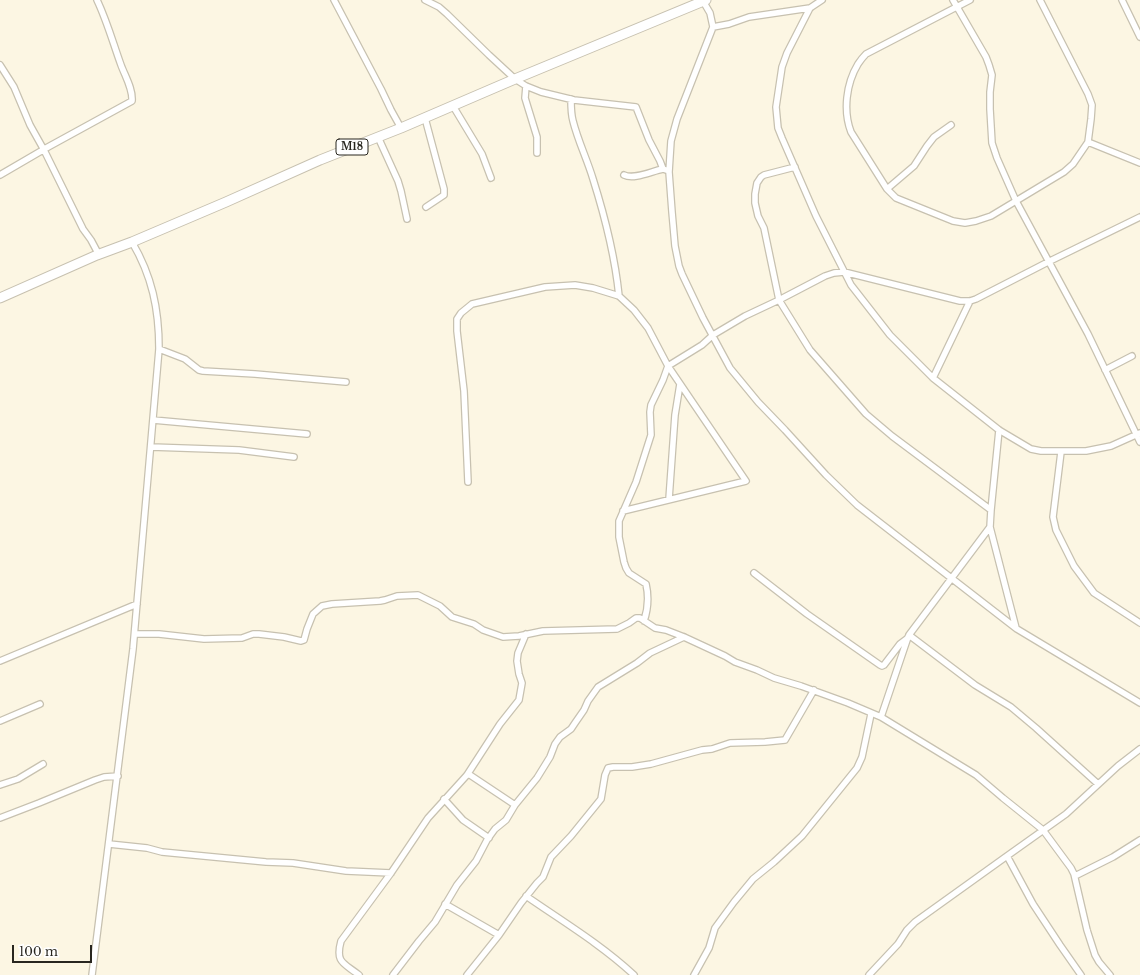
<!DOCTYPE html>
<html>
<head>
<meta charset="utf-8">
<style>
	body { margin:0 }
	#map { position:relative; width:1140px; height:975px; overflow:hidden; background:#fcf6e3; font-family:"Libre Baskerville",serif }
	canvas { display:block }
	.scale { position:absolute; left:12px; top:945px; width:80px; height:18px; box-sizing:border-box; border:2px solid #28261f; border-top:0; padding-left:5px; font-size:12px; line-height:14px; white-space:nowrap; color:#28261f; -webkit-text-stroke:3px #fff; paint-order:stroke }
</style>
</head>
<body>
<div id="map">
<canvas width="1140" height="975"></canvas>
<div class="scale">100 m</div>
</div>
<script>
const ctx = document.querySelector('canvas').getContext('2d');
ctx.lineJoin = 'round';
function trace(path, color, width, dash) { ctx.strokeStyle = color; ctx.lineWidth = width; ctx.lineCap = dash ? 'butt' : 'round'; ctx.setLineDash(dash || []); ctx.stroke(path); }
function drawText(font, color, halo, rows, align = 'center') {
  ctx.font = font + ' "Libre Baskerville",serif'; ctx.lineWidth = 3; ctx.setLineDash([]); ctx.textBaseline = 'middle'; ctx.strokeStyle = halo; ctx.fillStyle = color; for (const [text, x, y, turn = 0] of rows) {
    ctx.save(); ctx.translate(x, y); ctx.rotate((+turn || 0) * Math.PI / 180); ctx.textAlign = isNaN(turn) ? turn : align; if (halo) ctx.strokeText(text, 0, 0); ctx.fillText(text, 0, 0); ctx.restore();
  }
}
const street = new Path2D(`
	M334,0L381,89L391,110L401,128
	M425,0L439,7L447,14L489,55L515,79L526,86L541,92L574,100L636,107L649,140L660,161L663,169L669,171
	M822,0L810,8L787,53L782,67L776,107L778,128L782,138L816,216L851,285L890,335L933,378L999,430L1031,449L1041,451H1086L1111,446L1140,433
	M953,0L986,57L989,65L992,75L990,92V109L992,143L997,158L1016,201L1088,334L1140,442
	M970,0L866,54C863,57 860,61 858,64C846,84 843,111 851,132L887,189L896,198L953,221L965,223L976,221L991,216L1064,172L1073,164L1088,142L1091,119L1092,105L1088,94L1040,0
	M1122,0L1140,37
	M703,1L710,13L713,27L677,119L671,141L669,172L672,212L675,246L679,266L682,274L703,318L730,368L758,402L785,430L826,475L857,505L1017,629L1140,703
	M713,27L729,24L749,17L810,8
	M0,65L14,87L30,125L44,150L83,229L91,240L99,255
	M526,86L525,98L537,137V153
	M571,99C571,106 571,114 573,121C578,141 587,159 593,179C605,217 615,257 619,296
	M453,106L482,154L491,178
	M425,118L444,189V195L426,207
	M378,137L398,181L401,191L407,219
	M1088,142L1140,163
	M795,167L764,175L761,177L757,183L755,194V203L758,216L764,228L779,300L810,350L866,414L892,436L991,510L999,430
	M0,175L48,147L132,101C133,89 125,76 121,65C113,43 107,21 97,0
	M624,175C634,180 652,171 663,169
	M887,189L914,166L927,146L934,137L951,125
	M159,349L185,359L199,370L203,371L255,374L346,382
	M1105,370L1132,356
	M933,378L970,301
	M153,420L307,434
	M151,447L239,450L294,457
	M1061,452L1053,517L1056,530L1074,566L1094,593L1140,623
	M468,482L464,391L457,331V319L461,313L472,304L545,287L575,285L593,288L619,296L634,310L648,328L668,366L746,481L623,511
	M669,499L675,415L680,384
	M991,510L990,527L909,635L975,685L1011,707L1036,728L1098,784
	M990,527L1016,628
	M754,573L807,614L880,665L882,666L884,665L900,644L908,638
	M644,621C648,609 649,597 646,584L629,573L626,568L624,562L619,537V521L636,482L651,435L650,412L651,405L663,380L668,366L702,345L713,335L745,316L779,300L825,276L834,273L844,272L960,301H970L976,299L1048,262L1140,217
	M135,634H159L204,639L242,638L253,634H259L284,637L301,641L304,640L307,629L313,614L322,606L332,604L380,601L385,600L397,596L418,595L440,606L452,617L474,624L483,630L503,637L519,636L543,631L617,629L629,623L636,618H640L655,628L666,630L684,637L725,656L735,662L757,670L774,678L801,686L848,703L881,717L976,775L1003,798L1043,830L1071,868L1074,874L1087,930L1095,955L1099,962L1110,975
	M0,661L137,604
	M881,717L908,637
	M0,721L40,704
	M467,775H470L515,805
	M0,785L18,779L43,764
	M444,799L463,820L489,838
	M0,818L39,803L95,780L104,777L118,776
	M109,844L147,848L162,852L266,862L293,863L346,871L391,873
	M1007,856L1033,904L1060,945L1081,975
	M1075,876L1113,857L1140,840
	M526,896C562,921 602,945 634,975
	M445,904L499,935
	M92,975L133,649L159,349C159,309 152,276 132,242
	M359,975C344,963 335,963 341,941L391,873L428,818L467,775L500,724L519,700L522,683L519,674L517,661L518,653L526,634
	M393,975L419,941L435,922L457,885L476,861L487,840L495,829L506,820L515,805L537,778L550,757L555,744L560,737L571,729L575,723L584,710L588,701L598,687L637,663L650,653L684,637
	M467,975L499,935L521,903L537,883L543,877L551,857L571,836L601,799L605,775L608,768L613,767H632L651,764L702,750L712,749L730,743L765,742L785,740L814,690
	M694,975L709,948L715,928L734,902L753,879L774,862L802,836L857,768L862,757L871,714
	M869,975L898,944L907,930L915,922L1007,856L1066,814L1118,766L1140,749`);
const primary = new Path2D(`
	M0,298L97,255L132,242L226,202L320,160L401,128L515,79L706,0`);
const shields = [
	[352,147,32]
];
const shieldNames = [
	["M18",352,147]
];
trace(street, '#c7c1b0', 8);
trace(primary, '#c7c1b0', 11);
trace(street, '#fff', 5.5);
trace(primary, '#fff', 9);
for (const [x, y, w] of shields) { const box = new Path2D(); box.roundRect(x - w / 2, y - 8, w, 16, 3); ctx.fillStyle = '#fff'; ctx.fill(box); trace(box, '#28261f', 1); }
drawText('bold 10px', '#28261f', null, shieldNames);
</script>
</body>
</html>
